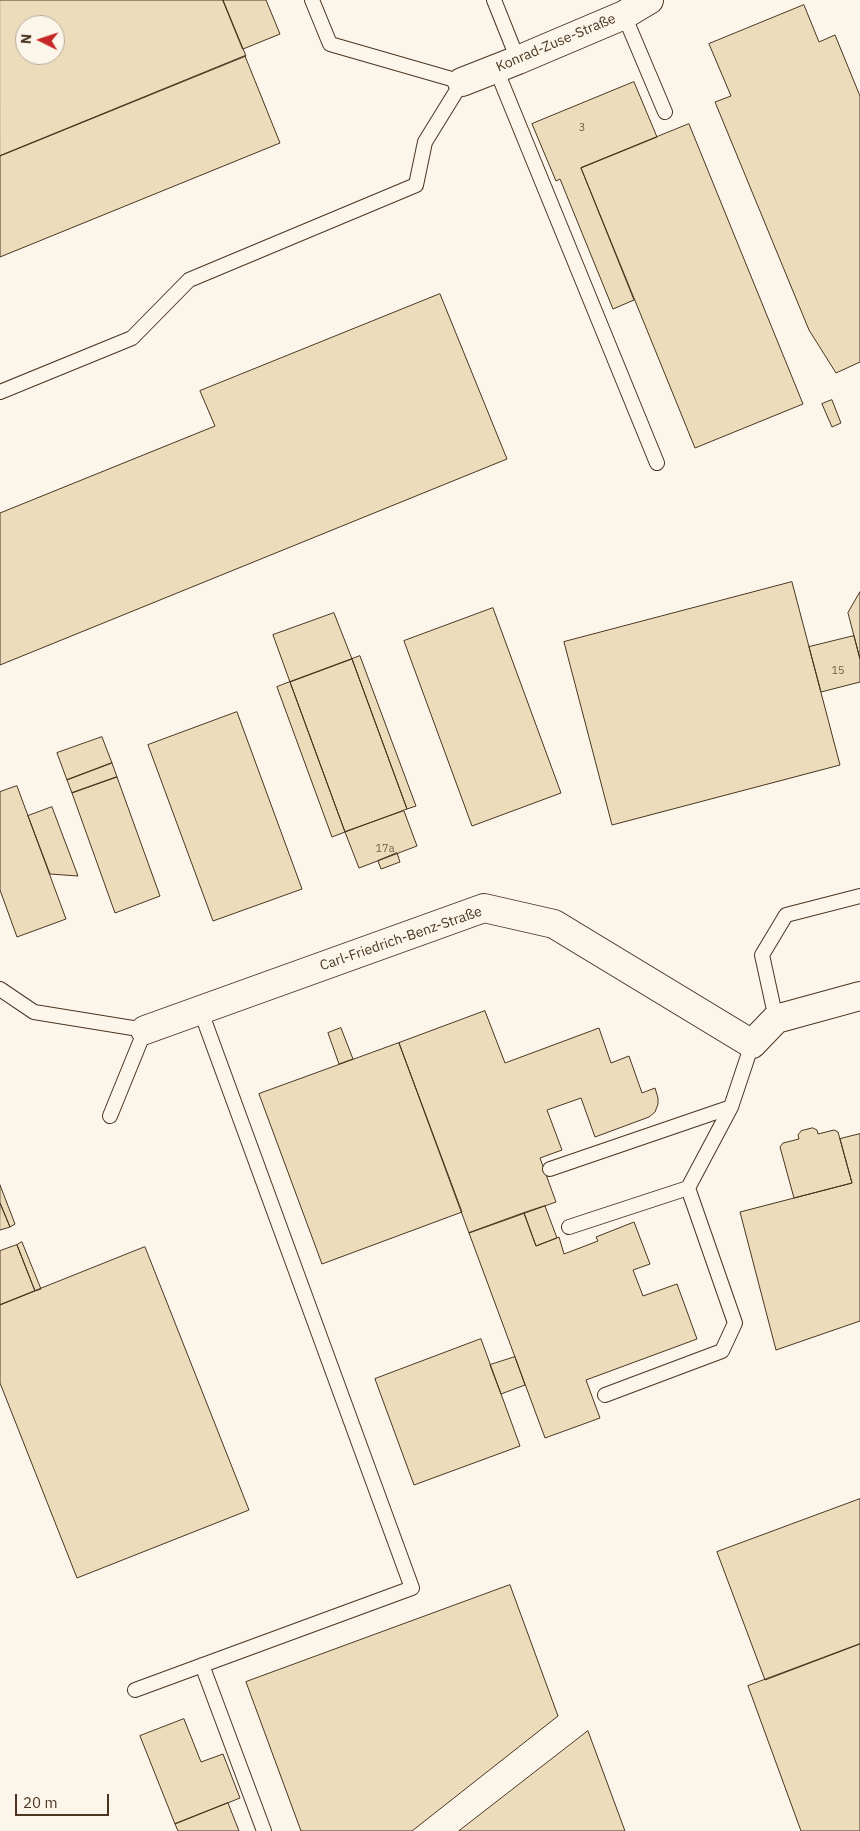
<!DOCTYPE html>
<html>
<head>
<meta charset="utf-8">
<style>
	body { margin:0 }
	#map { position:relative; width:860px; height:1831px; overflow:hidden; background:#fbf6e9; font-family:"IBM Plex Sans",sans-serif }
	canvas { display:block }
	.north { position:absolute; left:15px; top:15px; width:50px; height:50px; box-sizing:border-box; background:#fbf6e9; border:1px solid #b4a999; border-radius:50%; rotate:274deg; font-size:14px; font-weight:700; line-height:20px; text-align:center; color:#4a3520 }
	.north::after { content:''; display:block; margin:auto; width:18px; height:22px; background:#c62828; clip-path:polygon(50% 0,100% 100%,50% 72%,0 100%) }
	.scale { position:absolute; left:15px; top:1794px; width:94px; height:22px; box-sizing:border-box; border:2px solid #4a3520; border-top:0; padding-left:6px; font-size:15px; line-height:18px; white-space:nowrap; color:#4a3520; -webkit-text-stroke:4px #fbf6e9; paint-order:stroke }
</style>
</head>
<body>
<div id="map">
<canvas width="860" height="1831"></canvas>
<div class="north">N</div>
<div class="scale">20 m</div>
</div>
<script>
const ctx = document.querySelector('canvas').getContext('2d');
ctx.lineJoin = 'round';
function paint(path, color) { ctx.fillStyle = color; ctx.fill(path, 'evenodd'); }
function trace(path, color, width, dash) { ctx.strokeStyle = color; ctx.lineWidth = width; ctx.lineCap = dash ? 'butt' : 'round'; ctx.setLineDash(dash || []); ctx.stroke(path); }
function drawText(font, color, halo, rows, align = 'center') {
  ctx.font = font + ' "IBM Plex Sans",sans-serif'; ctx.lineWidth = 4; ctx.setLineDash([]); ctx.textBaseline = 'middle'; ctx.strokeStyle = halo; ctx.fillStyle = color; for (const [text, x, y, turn = 0] of rows) {
    ctx.save(); ctx.translate(x, y); ctx.rotate((+turn || 0) * Math.PI / 180); ctx.textAlign = isNaN(turn) ? turn : align; if (halo) ctx.strokeText(text, 0, 0); ctx.fillText(text, 0, 0); ctx.restore();
  }
}
const building = new Path2D(`
	M0,0H223L246,56L0,156ZM25,25H55V55H25Z
	M223,0H266L280,34L243,49Z
	M804,5L819,42L835,35L860,96V362L836,373L809,330L715,102L731,96L709,44Z
	M245,56L280,143L0,257V156Z
	M634,82L657,137L581,168L634,300L613,309L560,179L556,181L532,124Z
	M689,124L803,404L695,448L581,168Z
	M440,294L507,459L0,665V513L215,426L200,391Z
	M832,400L841,423L832,427L822,404Z
	M792,582L840,765L612,825L564,642Z
	M860,592V659L848,613Z
	M493,608L561,793L472,826L404,641Z
	M334,613L352,659L290,682L273,635Z
	M854,636L860,659V682L821,692L809,647Z
	M360,656L416,806L407,809L352,659Z
	M352,659L407,809L345,832L290,682Z
	M290,682L345,832L332,837L277,687Z
	M237,712L302,889L213,921L148,745Z
	M102,737L112,763L67,780L57,753Z
	M112,763L117,777L72,793L67,780Z
	M117,777L160,896L115,913L72,793Z
	M17,786L66,919L17,937L0,890V792Z
	M52,807L78,876L50,874L28,816Z
	M404,811L417,846L359,868L345,832Z
	M397,853L400,862L381,869L378,861Z
	M485,1011L505,1063L599,1028L611,1063L629,1056L642,1093L655,1088L658,1098V1104L655,1112L649,1117L595,1137L581,1098L547,1110L562,1150L540,1158L556,1202L469,1233L399,1043Z
	M341,1028L353,1059L339,1064L328,1033Z
	M399,1043L462,1212L322,1264L259,1094Z
	M813,1128L817,1130L818,1134L834,1130L838,1132L852,1183L794,1198L780,1147L783,1143L799,1139L798,1135L801,1131Z
	M860,1134V1321L776,1350L740,1212L852,1183L840,1139Z
	M0,1185L15,1224L10,1227L0,1203Z
	M0,1203L10,1227L0,1230Z
	M545,1206L557,1238L536,1246L524,1213Z
	M524,1213L536,1246L559,1237L564,1254L598,1241L596,1237L634,1222L650,1264L633,1270L643,1296L677,1284L697,1339L586,1380L600,1418L545,1438L469,1233Z
	M22,1242L41,1289L35,1291L17,1245Z
	M17,1245L35,1291L0,1305V1251Z
	M145,1247L249,1510L77,1578L0,1383V1305Z
	M481,1339L520,1446L414,1485L375,1379Z
	M515,1357L525,1385L501,1394L490,1365Z
	M860,1499V1644L765,1680L717,1552Z
	M510,1585L558,1716L412,1831H301L246,1682Z
	M860,1644V1831H801L748,1686Z
	M184,1719L201,1762L223,1754L240,1798L175,1824L140,1736Z
	M588,1731L625,1831H459Z
	M228,1803L239,1831H178L175,1824Z`);
const lane = new Path2D(`
	M494,0L518,60
	M624,15L665,112
	M496,69L657,463
	M0,392L132,338L189,280L416,185L425,142L462,82L330,44L312,0
	M0,989L34,1012L145,1030L110,1116
	M776,1019L762,955L786,915L860,896
	M550,1169L731,1107
	M569,1227L688,1188
	M605,1395L722,1351L735,1323L688,1188L731,1107L752,1044
	M202,1665L264,1831
	M135,1690L412,1588L200,1009`);
const street = new Path2D(`
	M462,82L518,60L624,15L649,0
	M145,1030L484,908L554,924L752,1044L776,1019L860,996`);
const numberNames = [
	["3",582,128],
	["15",838,671],
	["17a",385,849]
];
const streetNames = [
	["Konrad-Zuse-Straße",556,43,-23],
	["Carl-Friedrich-Benz-Straße",401,939,-19]
];
paint(building, '#ecdcbc');
trace(building, '#4a3520', 1);
trace(lane, '#4a3520', 16);
trace(street, '#4a3520', 30);
trace(lane, '#fbf6e9', 14);
trace(street, '#fbf6e9', 28);
drawText('11px', '#725f47', null, numberNames);
drawText('14px', '#4a3520', '#fbf6e9', streetNames);
</script>
</body>
</html>
